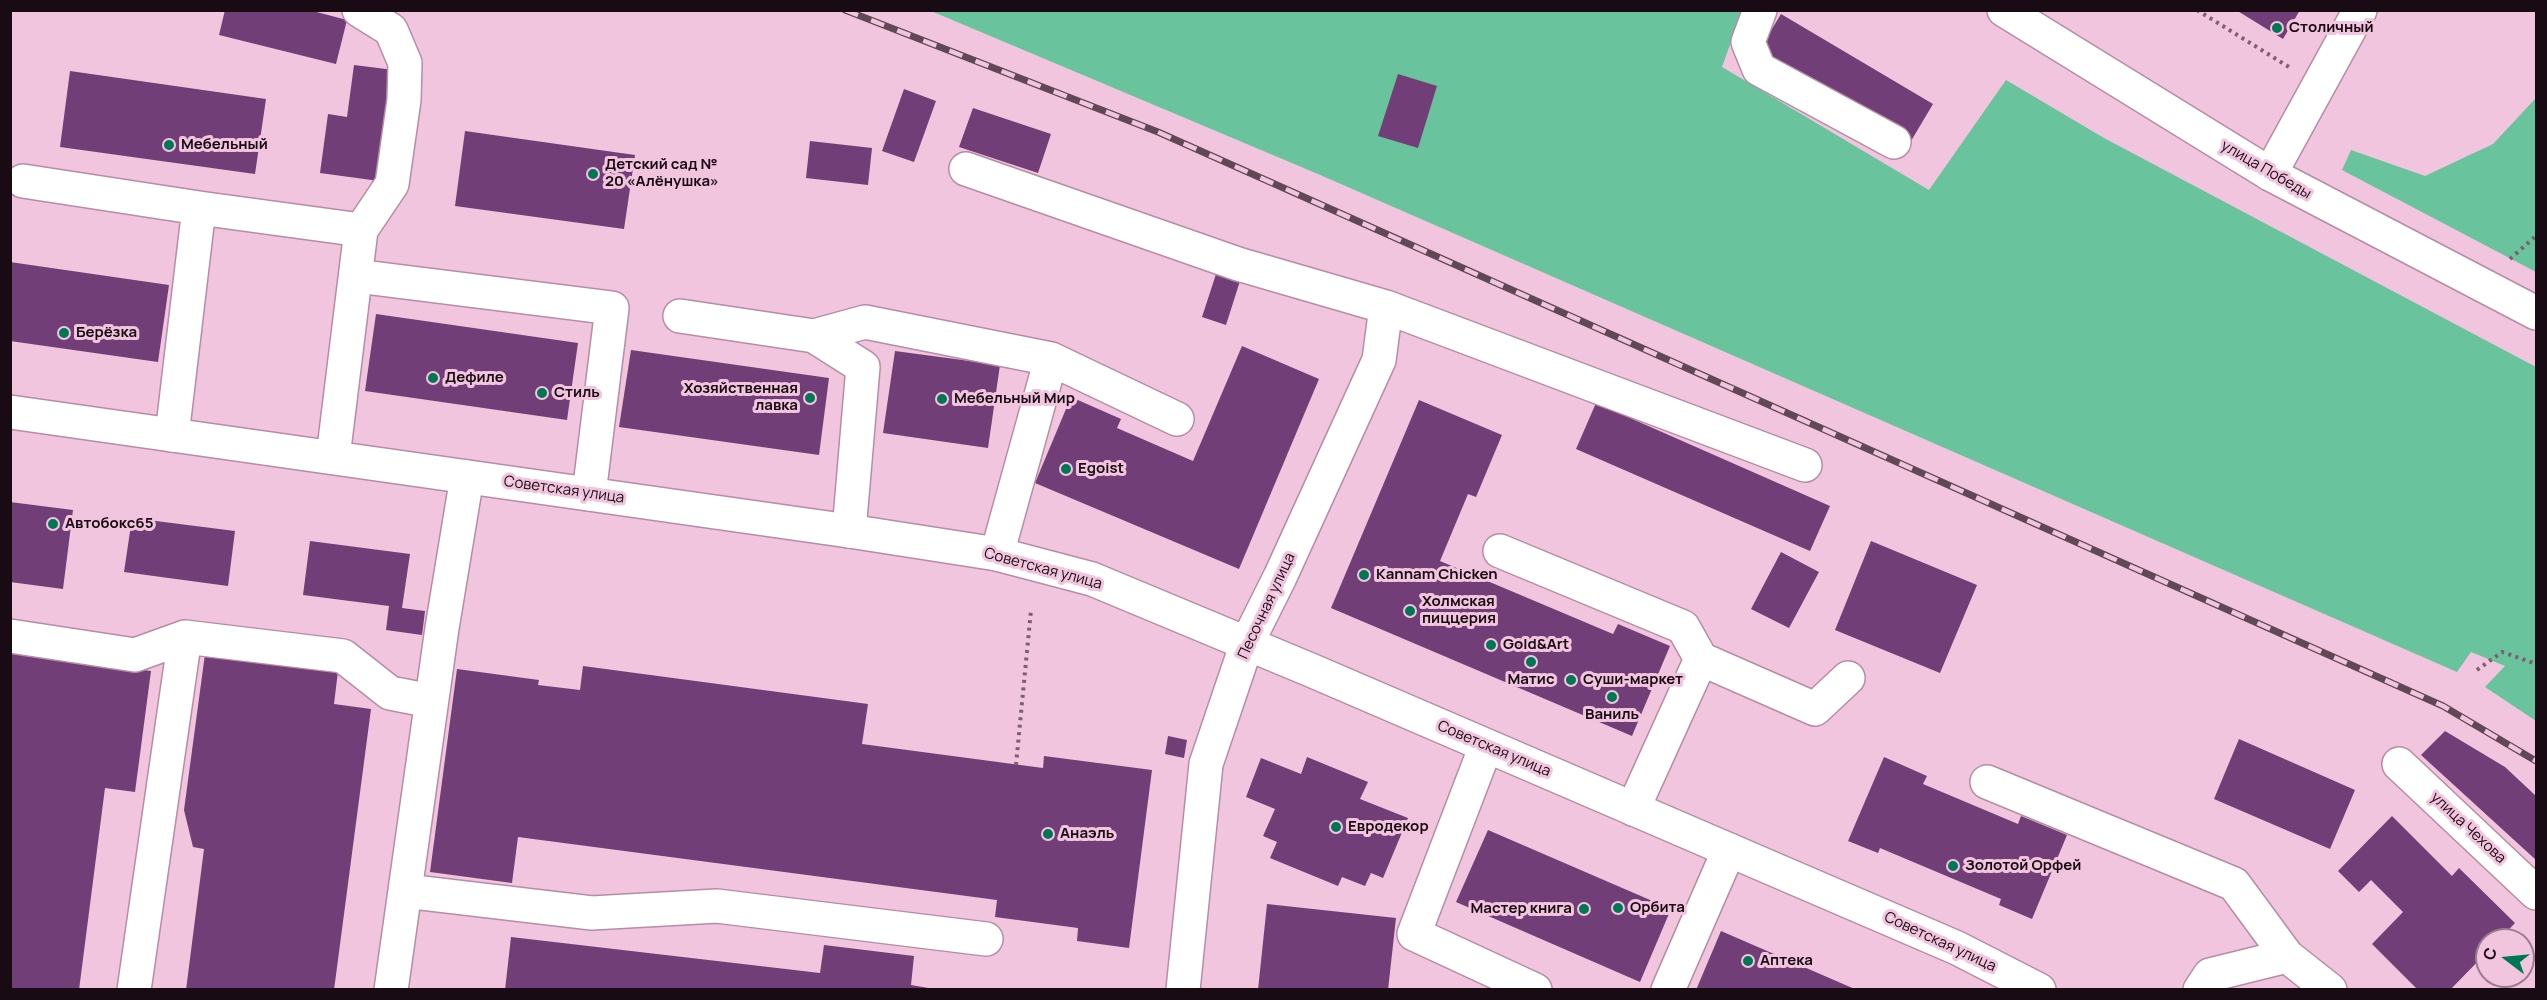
<!DOCTYPE html>
<html>
<head>
<meta charset="utf-8">
<style>
	body { margin:0 }
	#map { position:relative; width:2547px; height:1000px; overflow:hidden; background:#f1c5dd; font-family:Manrope,sans-serif }
	canvas { display:block }
	.frame { position:absolute; inset:0; border:12px solid #190b14; pointer-events:none }
	.north { position:absolute; left:2475px; top:928px; width:60px; height:60px; box-sizing:border-box; background:#f1c5dd; border:2px solid #9b7b8d; border-radius:50%; rotate:286deg; font-size:16px; font-weight:700; line-height:24px; text-align:center; color:#190b14 }
	.north::after { content:''; display:block; margin:auto; width:21px; height:27px; background:#007754; clip-path:polygon(50% 0,100% 100%,50% 72%,0 100%) }
</style>
</head>
<body>
<div id="map">
<canvas width="2547" height="1000"></canvas>
<div class="frame"></div>
<div class="north">С</div>
</div>
<script>
const ctx = document.querySelector('canvas').getContext('2d');
ctx.lineJoin = 'round';
function paint(path, color) { ctx.fillStyle = color; ctx.fill(path, 'evenodd'); }
function trace(path, color, width, dash) { ctx.strokeStyle = color; ctx.lineWidth = width; ctx.lineCap = dash ? 'butt' : 'round'; ctx.setLineDash(dash || []); ctx.stroke(path); }
function drawText(font, color, halo, rows, align = 'center') {
  ctx.font = font + ' Manrope,sans-serif'; ctx.lineWidth = 6; ctx.setLineDash([]); ctx.textBaseline = 'middle'; ctx.strokeStyle = halo; ctx.fillStyle = color; for (const [text, x, y, turn = 0] of rows) {
    ctx.save(); ctx.translate(x, y); ctx.rotate((+turn || 0) * Math.PI / 180); ctx.textAlign = isNaN(turn) ? turn : align; if (halo) ctx.strokeText(text, 0, 0); ctx.fillText(text, 0, 0); ctx.restore();
  }
}
const green = new Path2D(`
	M931,11H1742L1722,67L1929,190L2006,80L2104,138L2536,367V721L2485,687L2505,666L2471,652L2457,672L1318,174Z
	M2536,98V272L2342,170L2351,150L2425,176L2493,144Z`);
const building = new Path2D(`
	M225,10H309L347,20L336,64L219,35Z
	M2236,10H2300L2283,39Z
	M1781,14L1933,104L1911,141L1758,52Z
	M354,65L394,70L379,181L320,173L328,114L347,117Z
	M70,71L266,99L255,174L60,147Z
	M1398,74L1437,86L1418,148L1378,136Z
	M904,89L936,101L914,162L882,151Z
	M973,108L1051,134L1038,173L959,147Z
	M465,131L635,155L624,229L455,206Z
	M810,141L872,148L868,185L806,178Z
	M10,262L169,285L158,362L10,341Z
	M1216,274L1240,281L1226,325L1202,317Z
	M376,314L578,343L567,420L365,391Z
	M1242,346L1319,379L1239,569L1035,483L1071,397L1121,419L1117,428L1193,461Z
	M631,350L829,378L819,455L619,427Z
	M895,351L1000,365L988,448L883,433Z
	M1419,400L1502,435L1476,497L1468,494L1440,561L1613,634L1618,624L1670,646L1632,736L1331,608Z
	M1596,403L1830,506L1810,551L1576,449Z
	M10,502L73,510L63,589L10,582Z
	M132,518L235,531L228,586L124,572Z
	M310,541L410,554L402,608L425,611L422,635L386,630L389,606L303,595Z
	M1871,541L1977,585L1940,673L1835,630Z
	M1781,552L1819,572L1789,628L1751,609Z
	M10,653L151,671L135,792L105,788L79,990H10Z
	M205,654L338,671L334,704L371,709L334,990H186L204,849L193,847L184,810Z
	M583,666L868,704L862,744L1043,768L1044,756L1152,770L1129,948L1077,941L1078,928L995,917L997,900L518,837L512,883L430,872L457,669L539,680L538,685L580,690Z
	M2445,731L2505,767L2536,796V860L2421,755Z
	M1168,736L1187,740L1184,758L1165,754Z
	M2239,739L2355,790L2330,849L2214,799Z
	M1307,757L1368,782L1360,799L1408,818L1383,878L1371,873L1365,886L1342,877L1338,886L1270,858L1277,842L1263,836L1275,809L1246,797L1261,758L1301,774Z
	M1884,757L1927,776L1923,784L2018,824L2021,816L2067,835L2032,919L1999,905L2001,899L1880,848L1878,853L1848,841Z
	M2392,816L2452,876L2459,868L2515,923L2499,940H2487V952L2450,990H2418L2372,944L2403,912L2371,880L2359,892L2338,871Z
	M1488,830L1671,909L1640,982L1456,902Z
	M1267,904L1396,918L1388,990H1258Z
	M1721,931L1857,990H1696Z
	M511,937L820,973L824,945L914,956L911,985L940,990H505Z`);
const path = new Path2D(`
	M2197,10L2289,67
	M2510,259L2536,236
	M2477,670L2502,652L2536,664
	M1016,765L1031,610`);
const minor = new Path2D(`
	M359,10L391,30L405,63L404,100L392,184L361,230
	M1760,10L1748,42L1759,69L1894,142
	M966,169L1238,264L1386,307L1805,465
	M2270,174L2360,10
	M23,181L199,208L172,435
	M199,208L361,230L333,457
	M356,276L612,308L589,494
	M680,316L814,336L863,367L849,531
	M814,336L865,322L1051,359
	M1500,551L1683,627L1701,659
	M997,554L1051,359L1177,419
	M10,636L135,655L185,637L343,656L390,693L431,701
	M1486,746L1414,934L1535,990
	M2399,764L2536,893
	M1987,782L2234,884L2287,956
	M1633,809L1701,659L1815,709L1848,678
	M405,891L592,913L717,906L986,939
	M134,990L185,637
	M391,990L442,628L467,477
	M1183,990L1206,764L1247,643L1280,577L1379,360L1386,307
	M1668,990L1729,850
	M2200,990L2210,975L2287,956L2330,990`);
const major = new Path2D(`
	M2004,10L2270,174L2536,313
	M10,412L849,531L997,554L1092,579L1313,671L1957,948L2039,990`);
const rail = new Path2D(`
	M845,10L1158,132L1306,198L2443,706L2536,761`);
const markers = [
	[2277,28,6,"#007754"],
	[169,145,6,"#007754"],
	[593,174,6,"#007754"],
	[64,333,6,"#007754"],
	[433,378,6,"#007754"],
	[542,393,6,"#007754"],
	[810,398,6,"#007754"],
	[942,399,6,"#007754"],
	[1066,469,6,"#007754"],
	[53,524,6,"#007754"],
	[1364,575,6,"#007754"],
	[1410,611,6,"#007754"],
	[1491,645,6,"#007754"],
	[1531,662,6,"#007754"],
	[1571,680,6,"#007754"],
	[1612,697,6,"#007754"],
	[1336,827,6,"#007754"],
	[1048,834,6,"#007754"],
	[1953,866,6,"#007754"],
	[1618,908,6,"#007754"],
	[1584,909,6,"#007754"],
	[1748,961,6,"#007754"]
];
const poiNames = [
	["Столичный",2289,28],
	["Мебельный",181,145],
	["Детский сад №",605,165],
	["20 «Алёнушка»",605,182],
	["Берёзка",76,333],
	["Дефиле",445,378],
	["Хозяйственная",798,389,"right"],
	["лавка",798,406,"right"],
	["Стиль",554,393],
	["Мебельный Мир",954,399],
	["Egoist",1078,469],
	["Автобокс65",65,524],
	["Kannam Chicken",1376,575],
	["Холмская",1422,602],
	["пиццерия",1422,619],
	["Gold&Art",1503,645],
	["Матис",1531,680,"center"],
	["Суши-маркет",1583,680],
	["Ваниль",1612,715,"center"],
	["Евродекор",1348,827],
	["Анаэль",1060,834],
	["Золотой Орфей",1965,866],
	["Орбита",1630,908],
	["Мастер книга",1572,909,"right"],
	["Аптека",1760,961]
];
const streetNames = [
	["улица Победы",2266,170,30],
	["Советская улица",564,490,8],
	["Советская улица",1043,569,15],
	["Песочная улица",1267,606,-65],
	["Советская улица",1494,749,23],
	["улица Чехова",2468,828,43],
	["Советская улица",1940,942,25]
];
paint(green, '#69c39d');
paint(building, '#723e77');
trace(minor, '#b68da4', 36);
trace(major, '#b68da4', 36);
trace(path, '#7c6070', 4, [3, 4.5]);
trace(minor, '#fff', 33);
trace(major, '#fff', 33);
trace(rail, '#604856', 7);
trace(rail, '#f1c5dd', 4.5, [14]);
for (const [x, y, r, color] of markers) { const dot = new Path2D(); dot.arc(x, y, r, 0, 2 * Math.PI); ctx.fillStyle = color; ctx.fill(dot); trace(dot, '#f1c5dd', 2); }
drawText('bold 15px', '#190b14', '#f1c5dd', poiNames, 'left');
drawText('15px', '#190b14', '#f1c5dd', streetNames);
</script>
</body>
</html>
